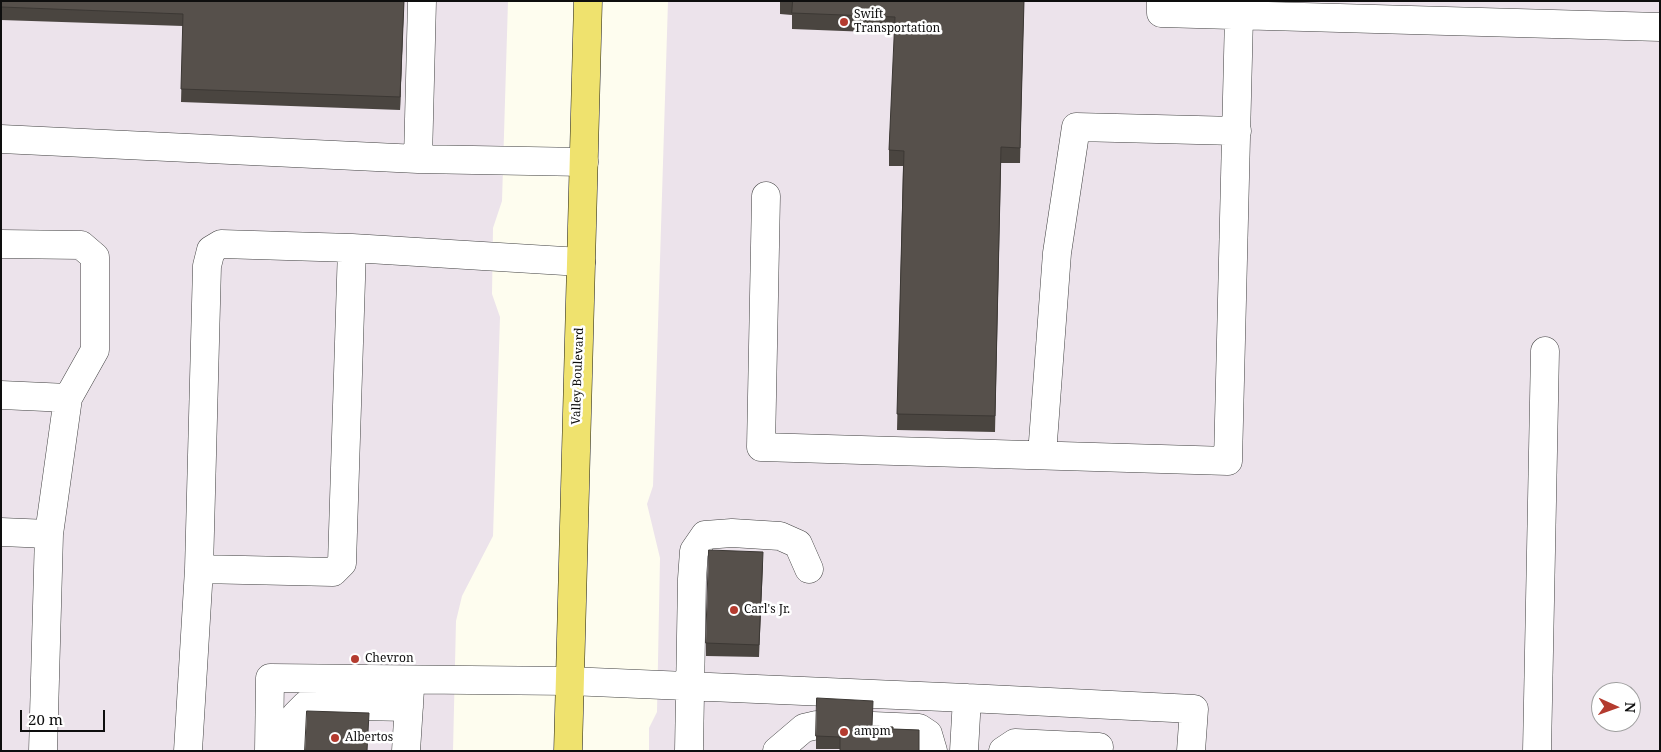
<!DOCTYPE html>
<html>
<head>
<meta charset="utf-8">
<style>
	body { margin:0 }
	#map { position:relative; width:1661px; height:752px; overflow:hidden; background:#fefdef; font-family:"Noto Serif",serif }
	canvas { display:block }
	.frame { position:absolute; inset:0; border:2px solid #0e0e0e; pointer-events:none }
	.north { position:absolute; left:1591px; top:682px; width:50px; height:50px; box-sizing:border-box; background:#fff; border:1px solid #9f9f9f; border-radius:50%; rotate:92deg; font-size:14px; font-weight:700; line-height:20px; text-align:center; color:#0e0e0e }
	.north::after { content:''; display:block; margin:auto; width:18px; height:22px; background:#b43b2f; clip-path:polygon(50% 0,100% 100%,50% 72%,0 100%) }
	.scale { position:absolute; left:20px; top:710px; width:85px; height:22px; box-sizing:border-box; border:2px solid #0e0e0e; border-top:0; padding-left:6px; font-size:15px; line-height:18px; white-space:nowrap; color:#0e0e0e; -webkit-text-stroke:4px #fff; paint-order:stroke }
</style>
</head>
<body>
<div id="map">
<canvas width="1661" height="752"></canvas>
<div class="frame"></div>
<div class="north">N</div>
<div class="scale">20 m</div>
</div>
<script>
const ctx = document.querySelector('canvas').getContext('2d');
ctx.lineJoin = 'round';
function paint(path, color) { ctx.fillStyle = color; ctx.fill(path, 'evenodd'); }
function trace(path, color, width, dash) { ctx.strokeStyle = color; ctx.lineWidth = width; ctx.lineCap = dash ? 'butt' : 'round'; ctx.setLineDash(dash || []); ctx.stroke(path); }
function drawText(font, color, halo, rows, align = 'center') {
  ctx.font = font + ' "Noto Serif",serif'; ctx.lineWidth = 5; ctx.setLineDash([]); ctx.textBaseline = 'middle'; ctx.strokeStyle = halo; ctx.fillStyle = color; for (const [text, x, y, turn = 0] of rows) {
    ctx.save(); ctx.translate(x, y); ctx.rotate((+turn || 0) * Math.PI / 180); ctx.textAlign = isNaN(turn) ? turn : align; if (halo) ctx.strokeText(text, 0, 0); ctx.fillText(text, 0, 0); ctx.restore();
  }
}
const industrial = new Path2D(`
	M1,1H508L502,201L493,228L492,294L500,317L493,536L462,596L456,621L453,751H1Z
	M668,1H1660V751H649V728L657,712L660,558L647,504L653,486ZM1601,692H1631V722H1601Z`);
const minor = new Path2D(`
	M1161,1V13L1660,27
	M1,139L418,159L584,162
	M418,159L422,1
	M766,196L761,447L1228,461L1239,16
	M1,244L81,245L95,257V350L68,398L49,534L43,751
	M1,395L68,398
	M1042,455L1057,253L1076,127L1237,131
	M1,532L49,534
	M199,569L207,266L211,250L221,244L352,248
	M873,726L919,728L928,734L933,751
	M188,751L199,569L333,572L342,563L352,248L581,262
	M269,751L270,678L569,681L967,698L1194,709L1191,751
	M295,751L296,715L306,705L409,707
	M406,751L410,689
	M689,751L692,579L694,551L705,535L732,533L780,536L798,544L809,569
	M777,751L804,728L817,725
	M964,751L967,698
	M1003,751L1015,743L1099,747
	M1537,751L1545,351`);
const major = new Path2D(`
	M568,751L588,1`);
const wall = new Path2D(`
	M1,1H404L400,110L181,102L183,26L1,20Z
	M780,1H1024L1020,163H1001L995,432L897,430L903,166H889V150L895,33L792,29V15L780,14Z
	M763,564L759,657L706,656V643Z
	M873,726L893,729L919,730V751H840V749H816V736Z`);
const shadedWall = new Path2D(`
	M404,1L400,110V97Z`);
const building = new Path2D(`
	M1,1H404L400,97L181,89L183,14L1,7Z
	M793,1H1024L1020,148L1001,147L995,416L897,414L904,151L889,150L895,17L792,13Z
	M709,550L763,552L759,645L706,643Z
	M817,698L873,701L872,726L893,727V729L919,730V751H840V737L816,736Z
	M307,711L369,713L367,751H305Z`);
const markers = [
	[844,22,5,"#b43b2f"],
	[734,610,5,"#b43b2f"],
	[355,659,5,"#b43b2f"],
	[844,732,5,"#b43b2f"],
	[335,738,5,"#b43b2f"]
];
const poiNames = [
	["Swift",854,15],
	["Transportation",854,29],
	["Carl's Jr.",744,610],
	["Chevron",365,659],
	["ampm",854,732],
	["Albertos",345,738]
];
const streetNames = [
	["Valley Boulevard",578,376,-88]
];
paint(industrial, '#ece3eb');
trace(minor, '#414141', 29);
trace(major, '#1f1f1f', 29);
trace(minor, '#fff', 28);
trace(major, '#efe26e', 28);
paint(wall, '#4a4540');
paint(shadedWall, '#3c3834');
paint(building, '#56504b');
trace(building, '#3c3834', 1);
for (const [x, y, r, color] of markers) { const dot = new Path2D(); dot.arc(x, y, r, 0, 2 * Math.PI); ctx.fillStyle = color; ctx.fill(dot); trace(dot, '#fff', 2); }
drawText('12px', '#0e0e0e', '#fff', poiNames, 'left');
drawText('12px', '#0e0e0e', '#fff', streetNames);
</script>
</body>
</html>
